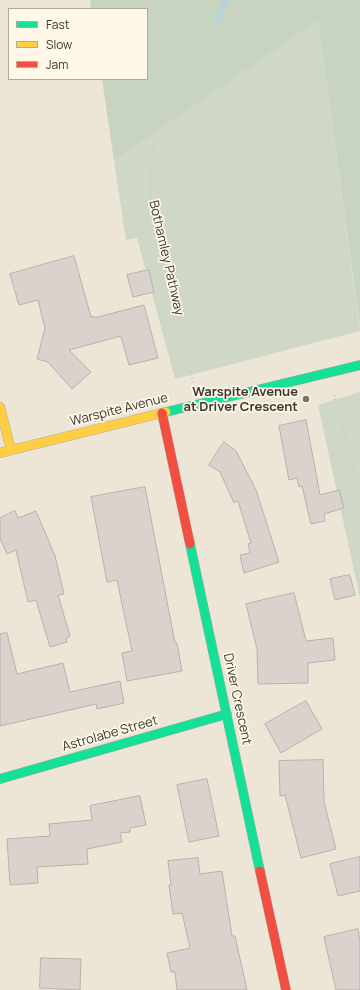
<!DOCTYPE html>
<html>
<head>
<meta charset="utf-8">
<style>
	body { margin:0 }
	#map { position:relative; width:360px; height:990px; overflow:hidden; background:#ede6d7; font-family:Manrope,sans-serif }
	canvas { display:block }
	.legend { position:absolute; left:8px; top:8px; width:140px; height:72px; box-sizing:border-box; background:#fff7e7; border:1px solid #b1ab9d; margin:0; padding:5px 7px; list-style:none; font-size:12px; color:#3c382d }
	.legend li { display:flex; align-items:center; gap:8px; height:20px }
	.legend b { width:20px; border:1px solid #b1ab9d }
</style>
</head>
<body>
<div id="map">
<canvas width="360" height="990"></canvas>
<ul class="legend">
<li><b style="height:5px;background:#16e098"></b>Fast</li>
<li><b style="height:5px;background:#ffcf43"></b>Slow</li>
<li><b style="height:5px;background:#f24e42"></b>Jam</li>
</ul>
</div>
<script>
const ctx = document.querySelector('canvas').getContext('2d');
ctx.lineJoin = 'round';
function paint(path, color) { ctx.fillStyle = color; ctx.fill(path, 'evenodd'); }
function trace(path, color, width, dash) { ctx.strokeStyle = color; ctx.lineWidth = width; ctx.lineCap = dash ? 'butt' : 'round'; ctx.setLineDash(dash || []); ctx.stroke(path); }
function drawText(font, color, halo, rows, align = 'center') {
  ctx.font = font + ' Manrope,sans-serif'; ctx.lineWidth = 3.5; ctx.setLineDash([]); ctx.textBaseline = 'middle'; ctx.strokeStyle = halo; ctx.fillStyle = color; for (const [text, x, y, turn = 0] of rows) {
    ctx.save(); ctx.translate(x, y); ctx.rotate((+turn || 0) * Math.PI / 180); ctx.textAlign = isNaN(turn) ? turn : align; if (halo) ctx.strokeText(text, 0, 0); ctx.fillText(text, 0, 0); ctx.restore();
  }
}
const green = new Path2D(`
	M318,19L360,331L175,379L137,238L126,240L114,161Z
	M360,392V598L318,405Z`);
const forest = new Path2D(`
	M90,0H360V327L318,20L114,161L102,79H147V9H91Z`);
const stream = new Path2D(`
	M217,20L226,0`);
const building = new Path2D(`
	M74,256L91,317L94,316V318L144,305L158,358L129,365L121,336L69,350L91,372L72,389L48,362L37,359L45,328L38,300L19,305L10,274Z
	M149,270L154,292L133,297L127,275Z
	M306,420L320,495L339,490L344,508L324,514L325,521L311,524L302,486L299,487L297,478L289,480L279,426Z
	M224,442L236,451L256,490L279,562L244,573L240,555L250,553L248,544L251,543L238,501L234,503L220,472L209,465Z
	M145,487L175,643H177L182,671L127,681L122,653L132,651L117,580L107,582L91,497Z
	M15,511L18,518L36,511L55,556L64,594L58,595L70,636L66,638L67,642L50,647L36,600L28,602L16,550L7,554L0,538V518Z
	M350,575L355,595L335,600L330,579Z
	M294,593L306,641L333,638L335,660L308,663V683L258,684L257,649L246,604Z
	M7,633L17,674L63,663L70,692L120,681L124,703L97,709L96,704L0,726V634Z
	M306,701L322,729L281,753L265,724Z
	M323,760L324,802L336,849L301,858L285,795L280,796L279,761Z
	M207,779L219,836L189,842L177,785Z
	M140,796L146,825L130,828V832L120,833L122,842L87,849L88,864L37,867L38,883L10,885L7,839L50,836L49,824L92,820L90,806Z
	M360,857V891L338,896L330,864Z
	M198,858L200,874L222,871L232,936H235L247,990H177L175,972H171L167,953L190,948L182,913L173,914L169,885H171L168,861Z
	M358,929L360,940V990H336L324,937Z
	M41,958L81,959L80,990L40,988Z`);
const path = new Path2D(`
	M193,383L151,203V172L155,135L205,0
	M334,395L360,492`);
const fast = new Path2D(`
	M166,412L360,365
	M190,544L260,871
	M0,779L227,714`);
const slow = new Path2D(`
	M0,407L11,450
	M0,453L166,412`);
const jam = new Path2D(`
	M162,413L190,544
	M260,871L286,990`);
const markers = [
	[306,399,4,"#7a7568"]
];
const streetNames = [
	["Bothamley Pathway",166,258,77],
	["Warspite Avenue",119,410,-14],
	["Driver Crescent",237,699,78],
	["Astrolabe Street",110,734,-16]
];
const poiNames = [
	["Warspite Avenue",298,392],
	["at Driver Crescent",298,407]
];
paint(green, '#cfd8c6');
paint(forest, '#c8d4bf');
trace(stream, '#b8d4d6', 7);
paint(building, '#dad2cd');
trace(building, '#b9b0ac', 1);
trace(fast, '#b2aca1', 10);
trace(slow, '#b2aca1', 10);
trace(jam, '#b2aca1', 10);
trace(path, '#cccac5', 2.5, [1, 3]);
trace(fast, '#16e098', 9);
trace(slow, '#ffcf43', 9);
trace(jam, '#f24e42', 9);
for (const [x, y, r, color] of markers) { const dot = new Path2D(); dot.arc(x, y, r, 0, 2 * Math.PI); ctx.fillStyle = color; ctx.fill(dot); trace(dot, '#fff7e7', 1.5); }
drawText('13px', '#3c382d', '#fff7e7', streetNames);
drawText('bold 13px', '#3c382d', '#fff7e7', poiNames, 'right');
</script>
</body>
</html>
